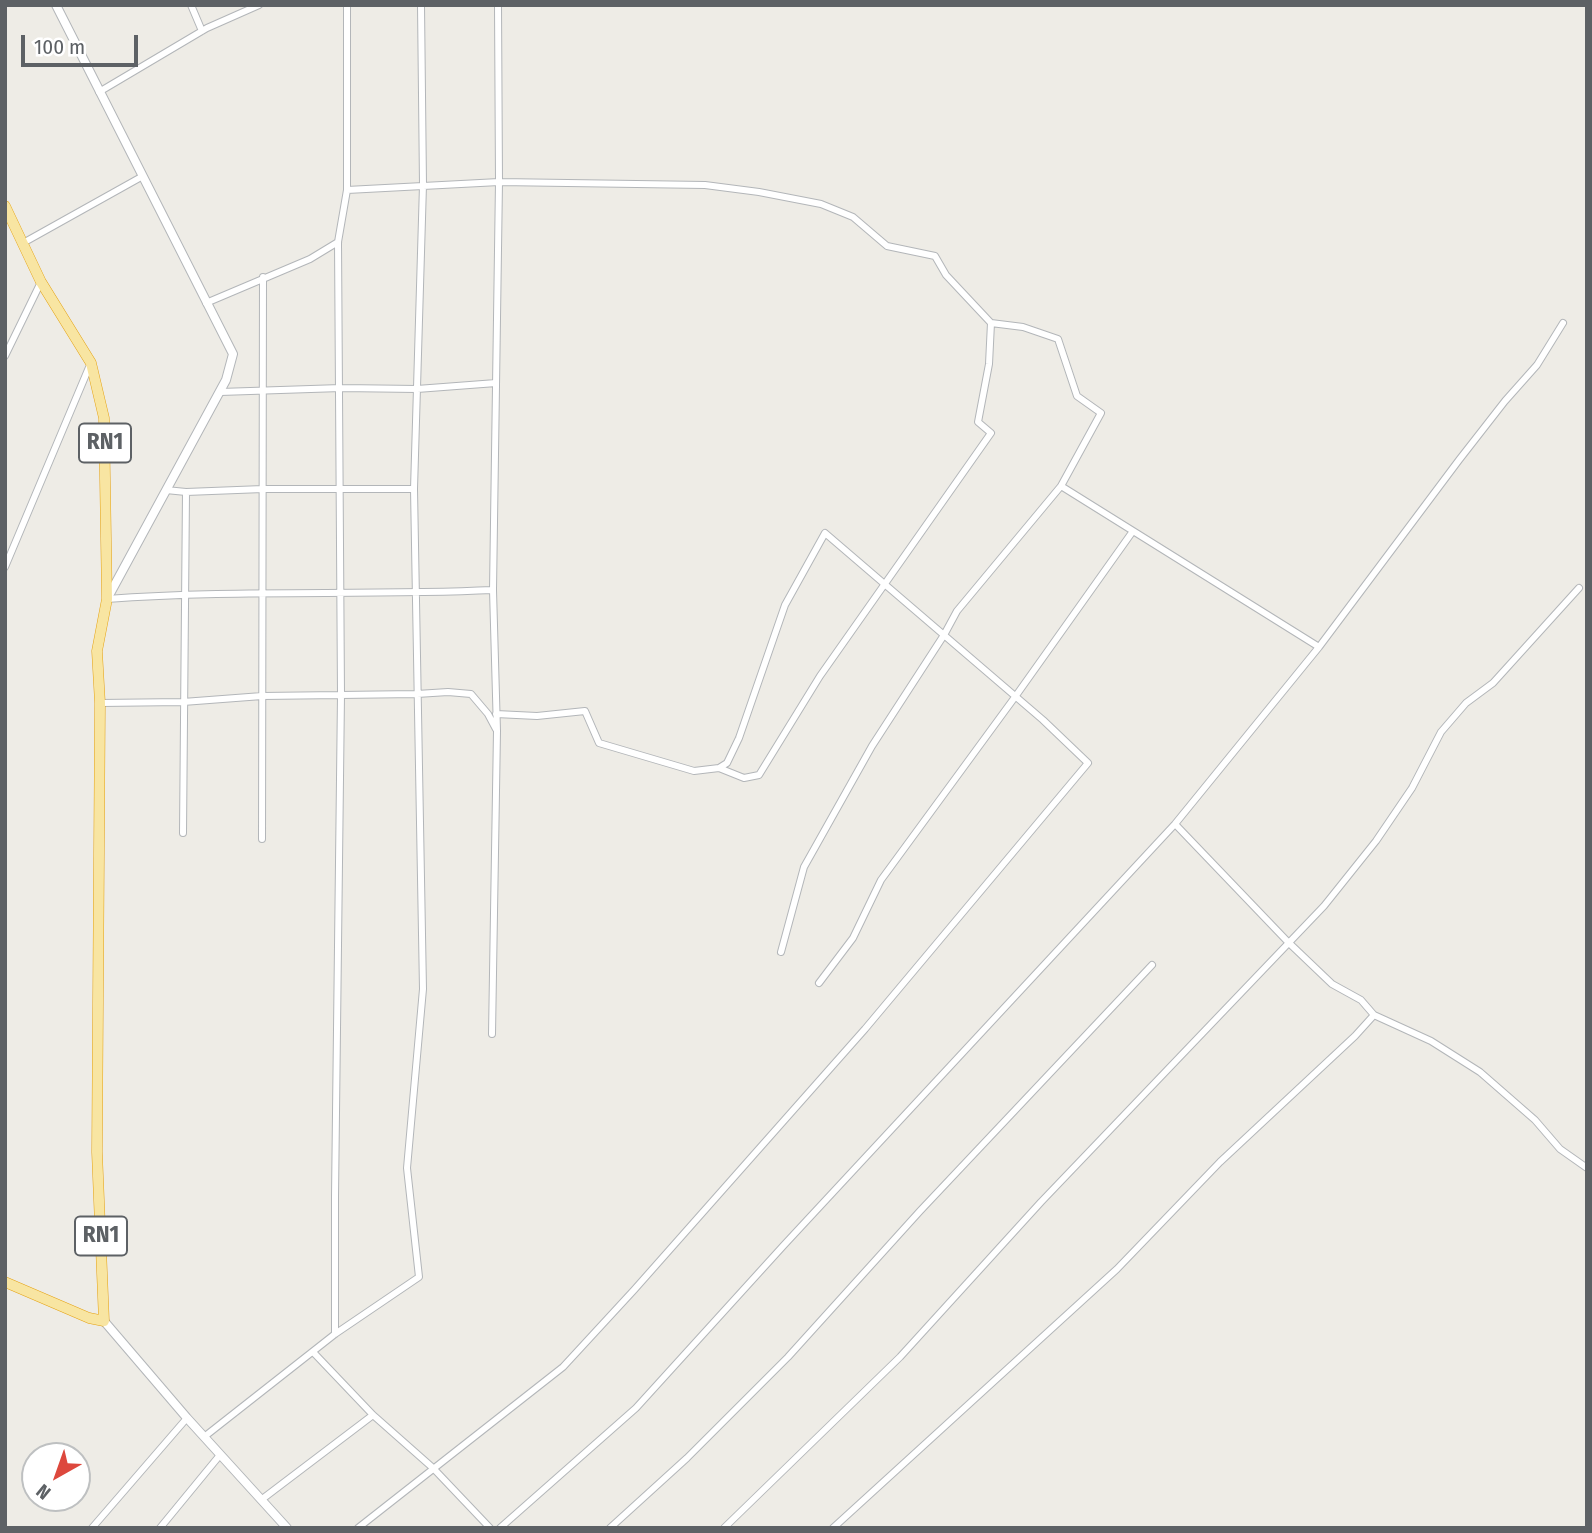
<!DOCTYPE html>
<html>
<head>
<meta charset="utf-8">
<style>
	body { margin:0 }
	#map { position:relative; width:1592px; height:1533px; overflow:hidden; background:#eeece6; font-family:"Fira Sans Condensed",sans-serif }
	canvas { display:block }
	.frame { position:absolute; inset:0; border:7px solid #5d6165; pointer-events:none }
	.north { position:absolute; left:21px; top:1442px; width:70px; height:70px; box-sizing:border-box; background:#fff; border:2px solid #bec0c1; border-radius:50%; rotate:220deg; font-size:19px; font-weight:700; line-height:28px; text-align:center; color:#5d6165 }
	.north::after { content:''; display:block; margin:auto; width:24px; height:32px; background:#dd483d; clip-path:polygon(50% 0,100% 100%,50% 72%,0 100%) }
	.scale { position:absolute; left:21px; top:35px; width:117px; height:32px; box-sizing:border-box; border:4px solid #5d6165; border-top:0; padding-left:9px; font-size:21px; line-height:24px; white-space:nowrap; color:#5d6165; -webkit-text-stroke:5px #fff; paint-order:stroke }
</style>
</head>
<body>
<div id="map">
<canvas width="1592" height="1533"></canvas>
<div class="frame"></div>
<div class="north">N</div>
<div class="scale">100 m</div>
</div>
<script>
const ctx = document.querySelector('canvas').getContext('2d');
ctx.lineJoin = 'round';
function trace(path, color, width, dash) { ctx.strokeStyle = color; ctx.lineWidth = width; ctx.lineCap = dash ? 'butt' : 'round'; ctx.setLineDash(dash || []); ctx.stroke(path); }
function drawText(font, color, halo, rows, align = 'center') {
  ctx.font = font + ' "Fira Sans Condensed",sans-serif'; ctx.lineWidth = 6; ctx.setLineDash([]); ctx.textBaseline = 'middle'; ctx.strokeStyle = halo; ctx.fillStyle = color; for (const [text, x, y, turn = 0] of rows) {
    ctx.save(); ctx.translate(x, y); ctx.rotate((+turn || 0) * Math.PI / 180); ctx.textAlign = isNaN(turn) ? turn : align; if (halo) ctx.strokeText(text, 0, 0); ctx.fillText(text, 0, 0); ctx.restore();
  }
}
const minor = new Path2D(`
	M191,5L202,31
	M99,92L207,28L259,5
	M347,190L499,182L705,185L759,192L821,204L853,217L887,246L935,256L946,275L991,323L1023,327L1058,339L1077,396L1101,413L1061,486
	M23,243L143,176
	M206,303L310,259L338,242
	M5,356L41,282
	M220,392L341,388L417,389L496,383
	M166,490L186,492L263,489H414
	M5,567L90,365
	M107,599C236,589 364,596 493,590
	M100,703L183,702L262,696L417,694L448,692L471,694L488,714L496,729
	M496,714L537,716L585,711L599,743L694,771L719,768L744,778L759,775L820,676L991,433L978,422L989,364L991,323
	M1175,824L1288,942L1332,984L1361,1000L1374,1015L1431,1041L1480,1072L1535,1120L1560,1149L1587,1168
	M183,833L186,492
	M262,839L263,277
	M781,952L804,867L872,746L944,635L957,611L1061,486L1319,647
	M819,983L853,938L881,880L1015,697L1133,531
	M492,1034L497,731L493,590L499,182L498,5
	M335,1334V1196L341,695L338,242L347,190V5
	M313,1352L373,1415L433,1468L490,1528
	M204,1437L335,1334L419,1277L407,1168L423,989L414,489L423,185L421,5
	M261,1500L373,1415
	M92,1528L187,1418
	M160,1528L220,1455
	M358,1528L563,1367L634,1290L865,1029L1088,763L1043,720L825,533L785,605L739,738L727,763L719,768
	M500,1528L636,1408L784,1245L1175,824L1319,647L1459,460L1505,401L1537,365L1563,323
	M610,1528L687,1458L788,1357L920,1211L1152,965
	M724,1528L900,1357L1041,1202L1324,906L1376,841L1412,788L1441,732L1466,703L1493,683L1579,588
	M833,1528L1117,1269L1220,1162L1355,1036L1374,1015`);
const tertiary = new Path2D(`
	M56,5L233,354L226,380L107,599
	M104,1321L187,1418L287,1528`);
const trunk = new Path2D(`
	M5,206L41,282L91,363L104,418L107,599L97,651L100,703L97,1152L104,1321L89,1318L5,1282`);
const shields = [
	[105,443,52],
	[101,1236,52]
];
const shieldNames = [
	["RN1",105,443],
	["RN1",101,1236]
];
trace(minor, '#b3b6b9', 8);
trace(tertiary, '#b3b6b9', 10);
trace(trunk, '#e4a110', 11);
trace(minor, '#fff', 6);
trace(tertiary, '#fff', 8);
trace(trunk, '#f8e5a2', 10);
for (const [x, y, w] of shields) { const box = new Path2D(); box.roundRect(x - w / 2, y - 19.5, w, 39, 5); ctx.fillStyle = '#fff'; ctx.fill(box); trace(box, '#5d6165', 2); }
drawText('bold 23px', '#5d6165', null, shieldNames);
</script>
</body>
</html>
